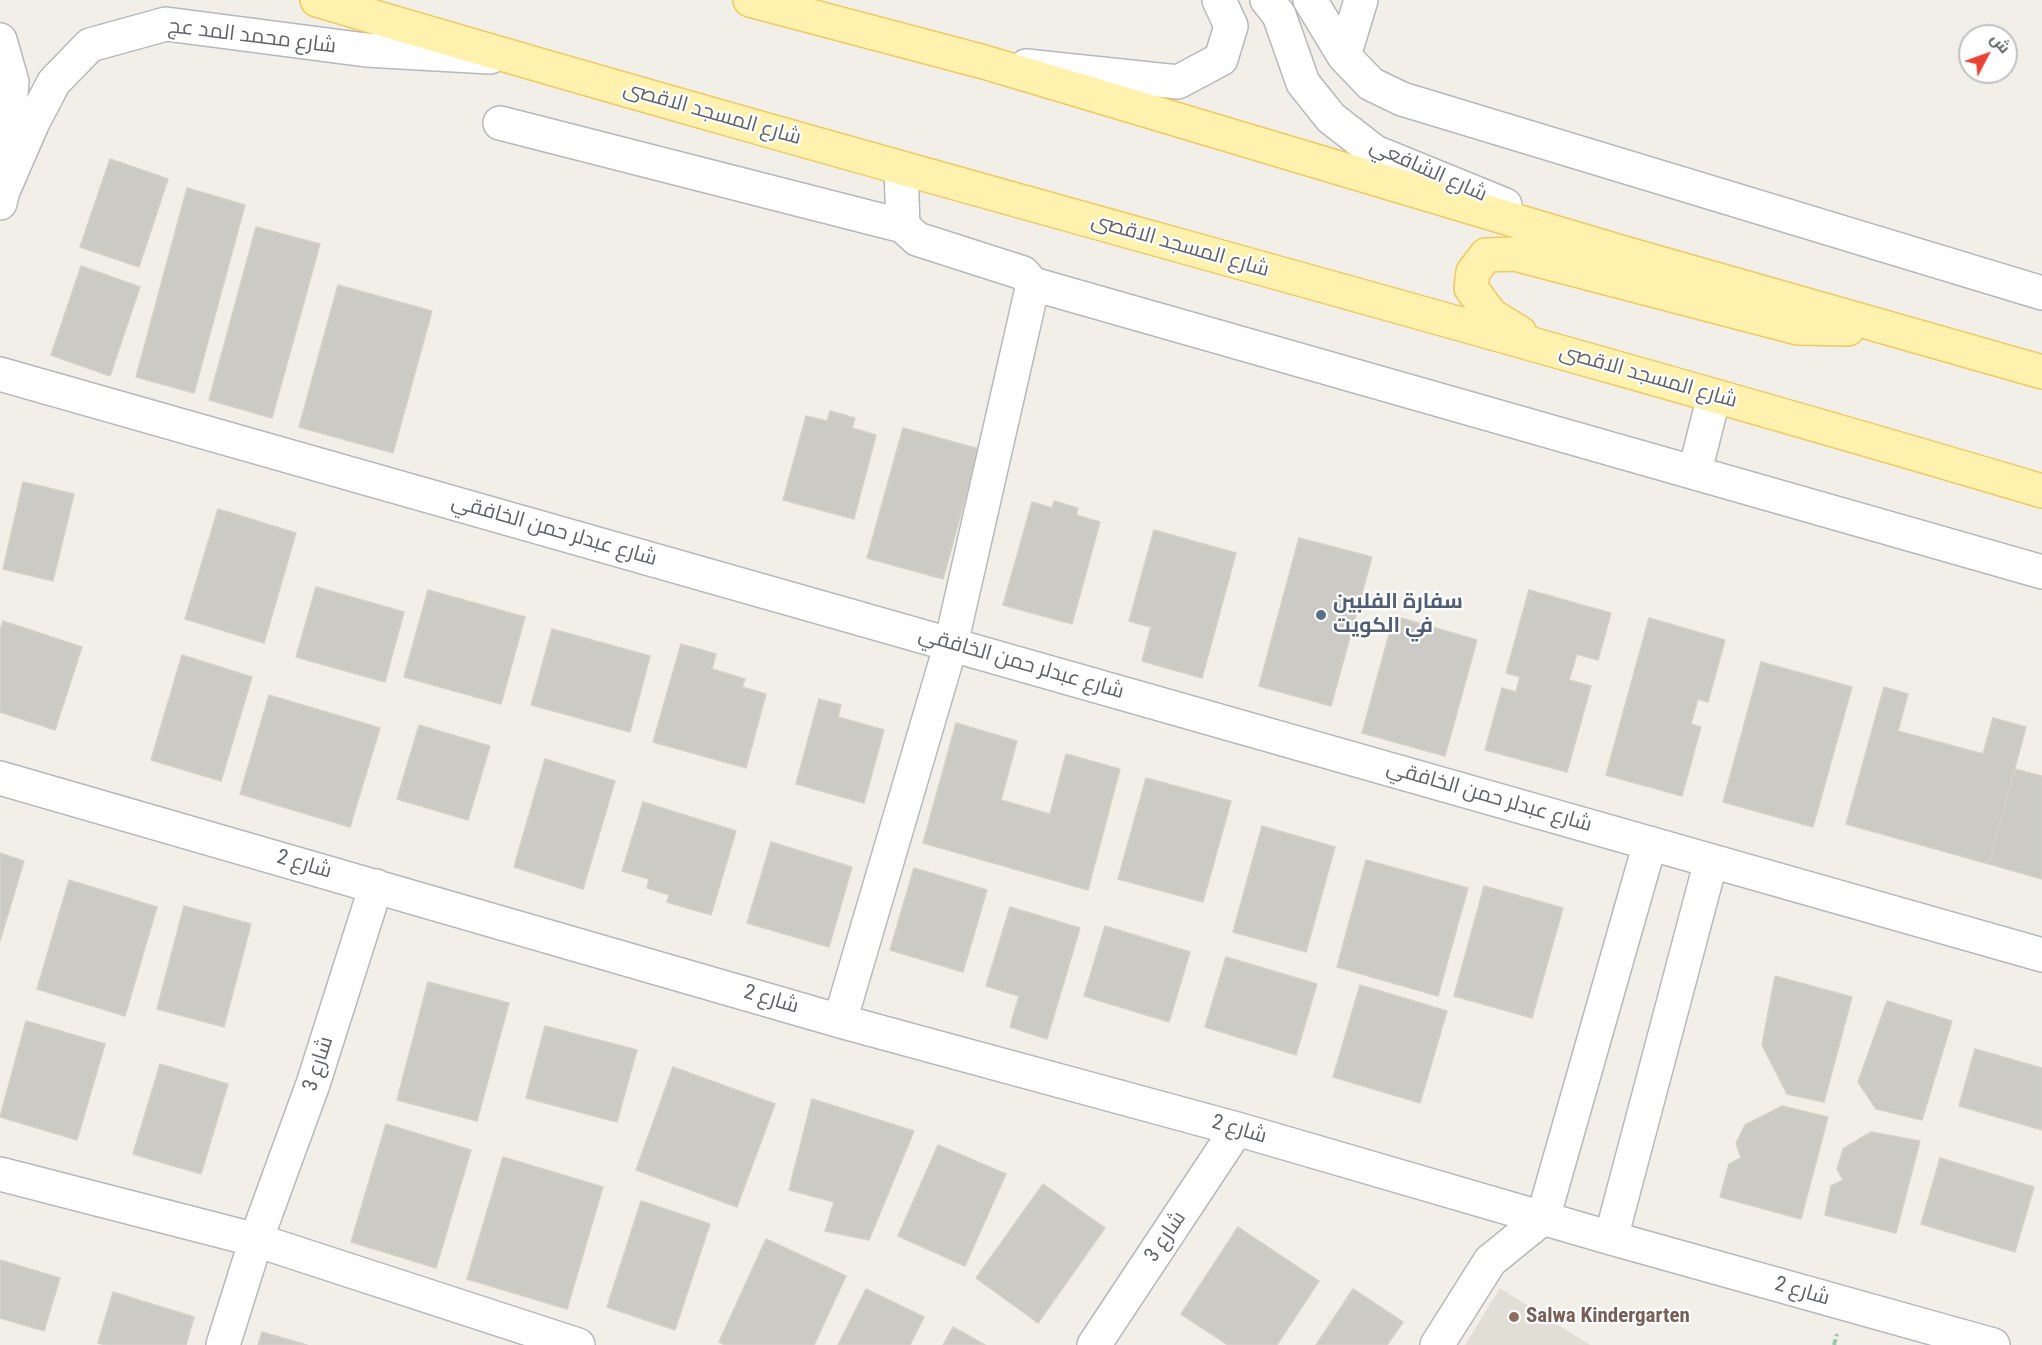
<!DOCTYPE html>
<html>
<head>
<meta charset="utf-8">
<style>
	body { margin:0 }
	#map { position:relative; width:2042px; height:1345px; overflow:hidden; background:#f1efe8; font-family:"Roboto Condensed",Cairo,sans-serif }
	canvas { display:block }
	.north { position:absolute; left:1958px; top:24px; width:60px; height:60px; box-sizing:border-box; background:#fff; border:2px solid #bfc1c3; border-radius:50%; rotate:49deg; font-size:16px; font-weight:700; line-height:24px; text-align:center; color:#5f6368 }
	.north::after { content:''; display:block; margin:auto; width:21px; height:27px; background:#ea4335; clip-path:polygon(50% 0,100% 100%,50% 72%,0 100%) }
</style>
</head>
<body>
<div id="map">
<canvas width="2042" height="1345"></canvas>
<div class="north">ش</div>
</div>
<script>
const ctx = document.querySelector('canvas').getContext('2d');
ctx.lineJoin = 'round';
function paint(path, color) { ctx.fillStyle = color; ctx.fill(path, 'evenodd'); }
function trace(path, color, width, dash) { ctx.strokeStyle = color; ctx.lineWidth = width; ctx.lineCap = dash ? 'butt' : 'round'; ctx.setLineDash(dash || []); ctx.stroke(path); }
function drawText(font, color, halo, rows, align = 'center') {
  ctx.font = font + ' "Roboto Condensed",Cairo,sans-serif'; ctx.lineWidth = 4.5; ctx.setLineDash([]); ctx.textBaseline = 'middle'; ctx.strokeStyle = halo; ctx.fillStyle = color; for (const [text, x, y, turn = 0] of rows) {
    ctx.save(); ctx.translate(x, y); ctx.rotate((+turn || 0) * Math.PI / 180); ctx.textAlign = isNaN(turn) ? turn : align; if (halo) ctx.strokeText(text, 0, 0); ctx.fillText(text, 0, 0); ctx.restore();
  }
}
const education = new Path2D(`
	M1500,1288L1590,1345H1465Z`);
const building = new Path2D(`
	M110,159L168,179L139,267L80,247Z
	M187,188L245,205L194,393L136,377Z
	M256,227L320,244L272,418L209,400Z
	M81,266L140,287L110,376L51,355Z
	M338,285L432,311L393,453L299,427Z
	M830,411L855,418L852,428L876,435L854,519L783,500L806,416L827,421Z
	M903,428L979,449L943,579L867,558Z
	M23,482L74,494L53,581L3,569Z
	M1054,501L1078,508L1076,515L1100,522L1072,624L1003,605L1032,502L1052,508Z
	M218,509L296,533L264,643L185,619Z
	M1154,530L1236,553L1202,678L1142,661L1151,627L1129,621Z
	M1299,538L1372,557L1331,706L1259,686Z
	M316,587L404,612L385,682L296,657Z
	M428,590L525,617L501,704L404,677Z
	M1529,590L1611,613L1598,660L1577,654L1569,680L1591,686L1567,772L1485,750L1502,688L1516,692L1520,677L1506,673Z
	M1394,616L1477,640L1445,756L1362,733Z
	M1649,618L1725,640L1708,702L1698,699L1691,724L1701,727L1682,796L1606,775Z
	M3,621L82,647L55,730L0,712V630Z
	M552,629L650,656L630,732L531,705Z
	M681,644L716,654L712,669L745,679L742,687L766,694L746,768L653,742Z
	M182,655L252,677L221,781L151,760Z
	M1761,662L1852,687L1813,827L1723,802Z
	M1884,687L1908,694L1898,731L1983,754L1993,718L2026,727L1989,864L1846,824Z
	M269,695L380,728L350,827L240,794Z
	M819,699L841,705L838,717L884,730L864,803L796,784Z
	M956,723L1017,741L1001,800L1050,814L1066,754L1120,769L1088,890L923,843Z
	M419,725L490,746L468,820L397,799Z
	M545,759L615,781L583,889L514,867Z
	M2015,769L2042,776V879L1989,864Z
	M1146,778L1231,801L1203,902L1118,879Z
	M643,802L736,831L711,915L667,902L669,895L647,888L649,879L622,871Z
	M1262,826L1335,847L1306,952L1233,932Z
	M771,842L852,867L829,947L747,923Z
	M0,853L24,861L0,941Z
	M1366,860L1468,888L1438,996L1337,967Z
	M914,868L987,890L963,972L890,950Z
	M69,880L157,907L125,1016L37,989Z
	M1484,886L1563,908L1532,1018L1454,996Z
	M184,906L251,924L224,1027L157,1009Z
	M1010,907L1080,928L1047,1039L1010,1027L1019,996L986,986Z
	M1105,926L1190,952L1169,1022L1084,996Z
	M1226,957L1317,984L1296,1055L1205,1027Z
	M1775,976L1852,997L1824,1102L1787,1094L1762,1045Z
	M428,982L509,1003L477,1121L397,1100Z
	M1360,985L1447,1011L1420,1103L1333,1077Z
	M1887,1001L1952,1021L1922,1120L1876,1109L1858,1082Z
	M26,1021L105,1044L77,1140L0,1117Z
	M545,1026L637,1050L617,1122L526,1098Z
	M1975,1049L2042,1068V1130L1959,1106Z
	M160,1064L228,1084L201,1174L133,1154Z
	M673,1067L775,1104L737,1207L636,1170Z
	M812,1099L914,1131L869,1240L825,1231L834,1202L789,1190Z
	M1782,1106L1828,1117L1801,1219L1720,1197L1729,1164L1741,1158L1736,1143L1745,1125Z
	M386,1124L471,1150L436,1268L351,1242Z
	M1871,1132L1920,1141L1896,1233L1825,1215L1831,1186L1843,1180L1837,1169L1843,1149Z
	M938,1145L1006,1174L965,1266L898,1236Z
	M503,1157L603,1187L567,1309L467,1279Z
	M1940,1158L2034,1187L2015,1252L1921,1224Z
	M1043,1184L1105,1228L1038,1323L976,1278Z
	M641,1201L710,1224L675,1330L607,1307Z
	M1238,1227L1319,1281L1277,1345H1228L1181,1314Z
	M766,1239L846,1276L814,1345H725L719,1342Z
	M0,1260L60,1278L44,1331L0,1318Z
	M866,1289L924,1317L910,1345H838Z
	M1353,1289L1403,1322L1387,1345H1316Z
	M113,1292L194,1317L186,1345H106L98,1343Z
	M953,1327L985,1345H943Z
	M262,1332L307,1345H258Z`);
const path = new Path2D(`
	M1834,1345L1837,1334`);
const minor = new Path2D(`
	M1267,0L1279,15L1303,83L1331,118L1375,152L1505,205
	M1310,0L1344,56L1371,84L1402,99L2042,293
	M0,40L12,82L5,165
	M1344,56L1361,0
	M1026,66L1178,82L1221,59L1231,26L1219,0
	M500,123L903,226L917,239L1023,273L1033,284L2042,572
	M901,168L903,226
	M0,203L3,191L33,122L54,82L90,45L166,24L366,50L490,57
	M0,374L2042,955
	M1695,471L1714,396
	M0,778L840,1021L1237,1129L1611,1238L1993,1345
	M840,1021L951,644L1033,284
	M0,1174L256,1240L578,1345
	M1611,1238L1711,861
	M223,1345L256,1240L313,1084L376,886
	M1094,1345L1237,1129
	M1437,1345L1490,1261L1543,1218L1650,843`);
const major = new Path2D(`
	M317,0C890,170 1469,321 2042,491
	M750,0L984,62L1624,253L2042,372
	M1520,333L1491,315L1471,288L1473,272L1486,255L1515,254L1798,328L1848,329`);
const markers = [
	[1321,615,6,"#5c6f8a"],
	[1514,1317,6,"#8d6e63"]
];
const streetNames = [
	["شارع محمد المد عج",252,37,7],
	["شارع المسجد الاقصى",712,114,16],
	["شارع الشافعي",1428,171,24],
	["شارع المسجد الاقصى",1180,246,16],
	["شارع المسجد الاقصى",1648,377,16],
	["شارع عبدلر حمن الخافقي",554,531,16],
	["شارع عبدلر حمن الخافقي",1021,664,16],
	["شارع عبدلر حمن الخافقي",1489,797,16],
	["شارع 2",304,865,16],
	["شارع 2",771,1000,16],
	["شارع 3",319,1064,-72],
	["شارع 2",1239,1130,16],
	["شارع 3",1166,1237,-56],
	["شارع 2",1802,1292,16]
];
const serviceNames = [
	["سفارة الفلبين",1333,603],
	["في الكويت",1333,627]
];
const educationNames = [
	["Salwa Kindergarten",1526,1317]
];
paint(education, '#e1ded6');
paint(building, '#cccac5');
trace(building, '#d6d1c6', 1.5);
trace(minor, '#b5b8bc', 36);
trace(major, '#f2c960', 36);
trace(path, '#9cc7a9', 4, [6, 3]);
trace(minor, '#fff', 33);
trace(major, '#fff2af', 33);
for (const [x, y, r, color] of markers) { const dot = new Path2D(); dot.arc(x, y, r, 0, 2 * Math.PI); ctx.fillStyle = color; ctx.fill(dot); trace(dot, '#fff', 2); }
drawText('21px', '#5f6368', '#fff', streetNames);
drawText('bold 21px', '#4e5e75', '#fff', serviceNames, 'left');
drawText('bold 21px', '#785e54', '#fff', educationNames, 'left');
</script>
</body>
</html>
